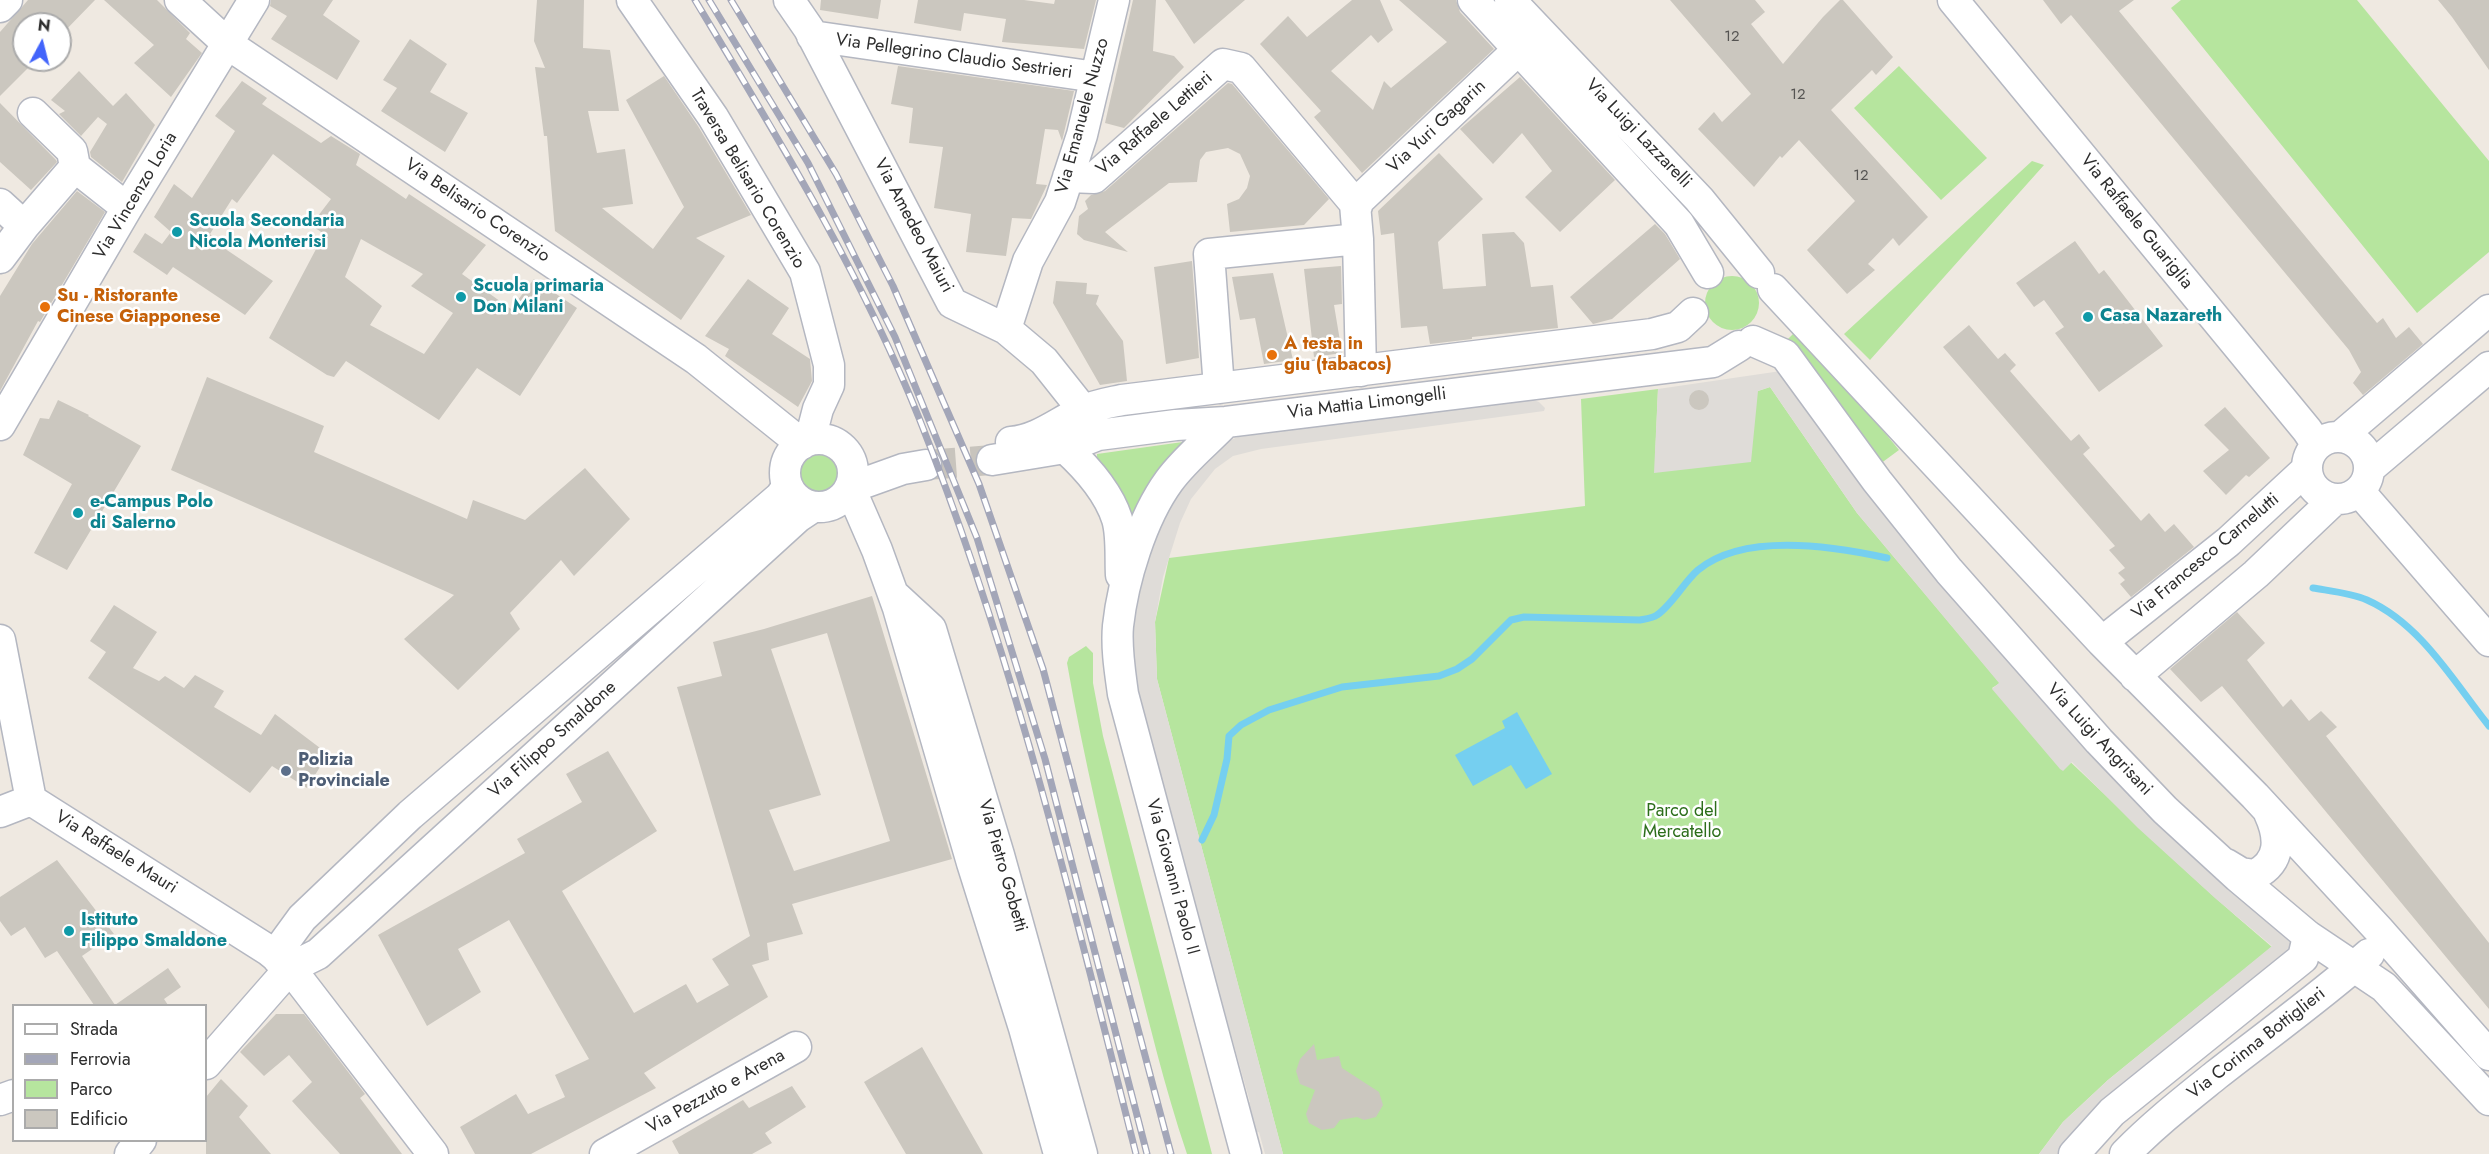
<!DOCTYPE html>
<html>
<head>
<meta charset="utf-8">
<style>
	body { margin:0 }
	#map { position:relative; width:2489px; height:1154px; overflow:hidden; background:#efe9e1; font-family:Jost,sans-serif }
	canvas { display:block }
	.legend { position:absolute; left:12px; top:1004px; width:195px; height:138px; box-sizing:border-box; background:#fff; border:2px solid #ababab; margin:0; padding:8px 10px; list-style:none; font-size:18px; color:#2e2e2e }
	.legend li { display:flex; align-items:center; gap:12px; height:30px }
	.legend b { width:30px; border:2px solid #ababab }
	.north { position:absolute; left:12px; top:12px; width:60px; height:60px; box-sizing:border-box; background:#fff; border:2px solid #ababab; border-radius:50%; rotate:7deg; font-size:16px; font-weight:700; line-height:24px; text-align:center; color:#2e2e2e }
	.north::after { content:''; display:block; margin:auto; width:21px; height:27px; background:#4264fb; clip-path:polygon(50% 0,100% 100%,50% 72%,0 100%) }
</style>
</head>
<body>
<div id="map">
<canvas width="2489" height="1154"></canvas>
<ul class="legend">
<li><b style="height:8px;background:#fff"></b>Strada</li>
<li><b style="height:8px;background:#a3a6b8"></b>Ferrovia</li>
<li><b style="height:16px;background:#b6e59e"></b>Parco</li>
<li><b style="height:16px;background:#cbc7bf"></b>Edificio</li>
</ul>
<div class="north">N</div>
</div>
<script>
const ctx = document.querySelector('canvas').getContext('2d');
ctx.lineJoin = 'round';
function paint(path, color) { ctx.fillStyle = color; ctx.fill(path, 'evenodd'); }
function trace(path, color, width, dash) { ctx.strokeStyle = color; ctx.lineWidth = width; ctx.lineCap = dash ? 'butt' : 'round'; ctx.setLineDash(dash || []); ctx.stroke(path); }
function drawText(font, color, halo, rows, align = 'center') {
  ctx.font = font + ' Jost,sans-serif'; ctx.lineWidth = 5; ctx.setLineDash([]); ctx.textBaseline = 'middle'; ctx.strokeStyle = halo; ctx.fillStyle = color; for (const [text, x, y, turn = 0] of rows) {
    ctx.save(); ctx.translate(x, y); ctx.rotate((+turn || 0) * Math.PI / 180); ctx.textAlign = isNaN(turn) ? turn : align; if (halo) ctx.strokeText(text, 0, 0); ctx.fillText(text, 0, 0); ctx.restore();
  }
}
const green = new Path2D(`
	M2181,0H2357L2489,161V252L2417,313L2171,8Z
	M1899,66L1987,158L1941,200L1854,108Z
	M2032,161L2044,165L1870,360L1844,334Z
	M1705 303a27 27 0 1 1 54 0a27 27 0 1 1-54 0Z
	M1796,331L1803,333L1899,450L1880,464L1789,345L1788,339Z
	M1770,387L1857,513L2000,683L1992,688C2086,775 2175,865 2272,947L2108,1080L2063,1122L2039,1154H1283L1157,679L1155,622L1169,558L1585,506L1581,399L1658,389L1655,460L1758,391Z
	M1197,440L1127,532L1097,465V454Z
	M796 474a22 22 0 1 1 44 0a22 22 0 1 1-44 0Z
	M1086,646L1093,653V683L1103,736L1212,1154H1187C1164,1086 1148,1017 1130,948C1106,853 1084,759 1067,663L1069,657Z`);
const plaza = new Path2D(`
	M1781,371L2292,933L2298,953L2062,1154H2039L2063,1122L2108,1080L2272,946L2216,899L2138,828L2072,762L2063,771L2060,769L1992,689L1999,683L1857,513L1770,387L1758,391L1751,462L1654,473L1658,389Z
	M1531,399L1539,402L1545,408L1544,411L1261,449L1233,456L1215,469L1191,499L1180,523L1163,577L1155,622L1157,679L1283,1154H1265L1259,1132L1250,1134L1242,1104L1250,1102L1217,985H1212L1138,713L1129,627L1159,511L1221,444L1238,437Z`);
const water = new Path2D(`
	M1517,712L1552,774L1526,789L1511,765L1473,786L1455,755L1505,728L1502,721Z`);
const stream = new Path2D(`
	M2313,588C2330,591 2351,593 2367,600C2421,624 2454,682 2489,726
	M1202,840L1214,815L1227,759L1229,736L1241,725L1269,710L1342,687L1439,676L1457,669L1472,659L1511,620L1524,617L1640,620C1645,619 1653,618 1657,615C1672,605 1684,582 1698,570C1744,532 1833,546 1887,558`);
const building = new Path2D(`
	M28,0H95L60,36V24H24V60H36L0,96V32Z
	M104,0H157L190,33L186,39L202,53L171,97L134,63L154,45Z
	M271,0H333L323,15L360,41L337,80L271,39L287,16L270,6Z
	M537,0H584L583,48L610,50L619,111H588L597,153L625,149L633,204L602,208L653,249L684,207L626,100L664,76L698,126L751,215L696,238L725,256L681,320L555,231L547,136H544L535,67L545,68L534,41Z
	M821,0H881L878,19L820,10Z
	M918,0H1024L1054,4L1055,0H1096L1084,49L1002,42L1006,19L964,13L961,31L914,23Z
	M1133,0H1156L1153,51L1174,56L1184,67L1124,128L1105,123Z
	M1165,0H1245L1194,44Z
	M1352,0H1380L1393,30L1378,43L1371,35L1331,71L1373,110L1384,81L1391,88L1447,42L1399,0H1456L1460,12L1494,49L1362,173L1314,117L1321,111L1260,44L1288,16L1307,37Z
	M1670,0H1755L1765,12L1751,24L1783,64L1823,17L1840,0H1843L1893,57L1876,75L1872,70L1831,110L1928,217L1899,246L1893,238L1868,264L1875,270L1847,294L1807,250L1855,201L1799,140L1782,158L1780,156L1754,187L1698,129L1714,112L1722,122L1751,94Z
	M2043,0H2134L2119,11L2377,323L2383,318L2396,338L2409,327L2423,344L2363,395L2353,383L2361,372L2349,350L2071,15L2061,24Z
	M2438,0H2489V70L2452,17Z
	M410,39L447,64L430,92L468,113L445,152L381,111L397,88L383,80Z
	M898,66L1074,91L1062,141L1058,130L1045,129L1036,184L1047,185L1031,219L1012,218L1006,256L966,252L971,214L934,208L943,147L909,143L913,108L891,104Z
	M79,71L113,106L126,93L155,125L122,182L91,157L90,152L107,124L98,117L81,136L59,114L65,111L51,100Z
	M1520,77L1615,180L1560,232L1525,197L1552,171L1522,133L1493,164L1460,129Z
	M242,81L267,98L262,104L321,143L331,136L360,154L356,165L406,199L409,194L486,245L462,274L511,309L534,279L577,308L520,396L477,368L439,420L346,361L334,377L327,375L269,338L324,234L311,225L331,199L273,154L237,203L232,199L210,234L214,238L212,240L273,281L245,315L173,267L167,275L133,252L145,233L162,244L171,232L154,217L174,184L192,198L235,131L215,116ZM361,239L423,274L411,286L453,313L424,354L370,325L382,306L345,277Z
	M1228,83L1232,84L1329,199L1304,225L1230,232L1227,204L1239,199L1247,188L1250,176L1240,154L1228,148L1206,152L1200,160L1197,182L1169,183L1105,232L1128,252L1084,240L1077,234L1079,216L1088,209L1085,201L1091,195L1105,191Z
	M0,103L56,160L57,162L31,190L0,162Z
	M1439,153L1483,199L1438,242L1443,289L1486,286L1482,234L1514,232L1524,243L1531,287L1553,285L1558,328L1472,337V339L1430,344L1427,326L1401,328L1394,233L1381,235L1378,211Z
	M77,191L105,212L40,322L38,321L0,391V296L32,244Z
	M1655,224L1665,234L1680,259L1612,319L1593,324L1570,297Z
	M2075,241L2099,274L2104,270L2163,346L2099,392L2055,333L2064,327L2044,300L2034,307L2016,283Z
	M1192,261L1199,358L1166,364L1154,267Z
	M1341,266L1342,304L1334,305L1342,353L1314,357L1304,269Z
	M1273,273L1293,360L1264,364L1255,318L1240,320L1232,277Z
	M748,279L789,308L772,334L810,359L812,381L798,407L725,356L729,349L705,336Z
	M1056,281L1087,283L1086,294L1099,295L1096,304L1123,341L1127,381L1100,385L1053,303Z
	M1969,325L1998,359L2005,353L2016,365L2010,371L2071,441L2079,434L2090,448L2083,454L2141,521L2149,513L2165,532L2174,524L2194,547L2131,597L2120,584L2125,580L2118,573L2125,568L2109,550L2115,546L1943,347Z
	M207,377L324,426L314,452L467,519L473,500L525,520L585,468L630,519L574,576L561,560L510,613L520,629L458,690L404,639L454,595L171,470Z
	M1689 400a10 10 0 1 1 20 0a10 10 0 1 1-20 0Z
	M58,400L89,415L88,416L141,446L67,570L34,553L72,484L23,455L40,418L49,419Z
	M2225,407L2270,458L2249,477L2246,475L2226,495L2203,471L2229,450L2204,425Z
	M872,596L952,859L792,904L803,934L767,943L769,960L752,965L768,997L644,1073L656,1088L531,1154H475L460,1127L516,1094L528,1114L565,1097L555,1075L589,1059L509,920L458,949L481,992L427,1026L378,935L525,853L517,839L582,802L566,774L608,751L657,831L562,891L634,1013L686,984L697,1003L729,985L712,959L750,936L677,687L722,676L713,642L764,629ZM827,633L890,841L794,871L769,810L821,795L771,649Z
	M114,605L157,632L133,668L159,681L165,676L184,688L195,675L224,691L214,707L261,735L275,714L328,754L307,788L272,766L250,793L88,678L106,652L90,641Z
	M2237,612L2265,643L2247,660L2283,707L2291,699L2309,721L2321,711L2337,727L2326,736L2489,943V1009L2222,686L2201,702L2170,669Z
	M57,860L114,934L82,956L115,1005L168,968L181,987L164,999L168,1005H94L57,951L45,958L25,927L11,936L0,921V897Z
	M276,1014H304L365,1094L360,1098L402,1154H340L292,1101L312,1082L289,1055L264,1076L240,1052Z
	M1314,1044L1317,1060L1339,1056L1342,1068L1379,1092L1383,1105L1376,1117L1364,1120L1357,1117L1340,1120L1334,1128L1322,1130L1309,1123L1306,1114L1315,1090L1300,1084L1296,1071L1300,1059Z
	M922,1047L983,1154H906L864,1082Z
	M221,1079L248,1106L239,1117L271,1154H206V1097Z
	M792,1086L806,1107L765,1133L772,1143L752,1154H679L672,1141L743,1100L749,1108Z`);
const minorTunnel = new Path2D(`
	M926,465L992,460`);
const minor = new Path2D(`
	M180,0L229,45L696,359L802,444
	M632,0L713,117L805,272L829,365V385L818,409L810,440
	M789,0L809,29L952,303L1006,329L1044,361L1083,410
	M1473,0L1679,224L1708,273
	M1510,0L1699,199L1759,273
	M1953,0L2307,430L2317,445
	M0,7L7,0
	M812,36L1096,77
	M33,113L72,151L75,167L127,208
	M1068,177L1094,178L1223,64L1241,68L1357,206
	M0,204L24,226
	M0,258L24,226L75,167
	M1773,289L2102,642L2255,796L2378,929L2489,1055
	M1006,329L1028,261L1060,202L1082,135L1114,0
	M1753,341L1785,355L1877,481L1949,571L2099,741L2165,810L2238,877L2308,936L2384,987L2489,1100
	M1361,371L1358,239L1355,204L1519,49
	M1219,388L1209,254L1358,239
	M1226,422C1208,441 1185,459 1169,481C1142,518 1123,580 1118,626C1116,648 1120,672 1123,694L1246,1154
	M0,425L127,208L254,0
	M2307 468a31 31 0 1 1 62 0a31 31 0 1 1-62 0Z
	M2340,437L2489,310
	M785 473a34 34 0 1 1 68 0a34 34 0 1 1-68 0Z
	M1011,442C1037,440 1057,423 1080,412C1093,405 1108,403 1122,400L1652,334L1678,327L1693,313
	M1065,448C1086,467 1108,491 1117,519C1122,535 1120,557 1121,575
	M992,460L1065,448L1098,435L1176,425L1226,422L1713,362L1739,346
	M926,465L903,469L850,488L877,550L898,608L972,863L1024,1028L1059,1154
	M2370,468L2489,367
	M2359,491L2489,641
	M893,594L931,629L999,855L1082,1154
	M0,640L31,800L268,950L290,968L433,1154
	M2102,642L2228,542L2307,469
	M2135,676L2256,574L2335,499
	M0,812L31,800
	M2226,864L2241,873L2255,875C2282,861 2280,837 2269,813
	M278,959L283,944L302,918L410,815L780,497L787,487
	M206,1064L290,968L318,954L798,517L813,507
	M0,1100L14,1095
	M130,1154L141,1140
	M605,1154L796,1047
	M2074,1154L2112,1112L2303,958L2308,936
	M2125,1154C2153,1125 2185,1100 2216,1075C2267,1035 2320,997 2369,954`);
const rail = new Path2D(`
	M695,0C776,135 860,271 919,418C1014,656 1073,906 1136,1154
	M709,0L808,163L895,337L977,538L1045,759L1147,1154
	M731,0L836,174L893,286L979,484L1043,669L1171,1154`);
const markers = [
	[177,232,6,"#0f9aa8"],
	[461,297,6,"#0f9aa8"],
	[45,307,6,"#e8710a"],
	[2088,317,6,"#0f9aa8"],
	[1272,355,6,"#e8710a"],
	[78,513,6,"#0f9aa8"],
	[286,771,6,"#5c6f8a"],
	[69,931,6,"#0f9aa8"]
];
const numberNames = [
	["12",1732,37],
	["12",1798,95],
	["12",1861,176]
];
const streetNames = [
	["Via Pellegrino Claudio Sestrieri",954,57,8],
	["Via Emanuele Nuzzo",1083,116,-75],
	["Via Raffaele Lettieri",1155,124,-41],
	["Via Yuri Gagarin",1437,127,-43],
	["Via Luigi Lazzarelli",1638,134,46],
	["Traversa Belisario Corenzio",747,179,59],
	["Via Vincenzo Loria",136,196,-59],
	["Via Belisario Corenzio",477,211,34],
	["Via Raffaele Guariglia",2136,222,51],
	["Via Amedeo Maiuri",913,226,62],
	["Via Mattia Limongelli",1367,404,-7],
	["Via Francesco Carnelutti",2206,557,-40],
	["Via Filippo Smaldone",553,740,-42],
	["Via Luigi Angrisani",2099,740,47],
	["Via Raffaele Mauri",116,853,32],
	["Via Pietro Gobetti",1002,866,74],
	["Via Giovanni Paolo II",1172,877,75],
	["Via Corinna Bottiglieri",2257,1044,-38],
	["Via Pezzuto e Arena",716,1092,-29]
];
const cultureNames = [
	["Scuola Secondaria",189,222],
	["Nicola Monterisi",189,243],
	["Scuola primaria",473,287],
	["Don Milani",473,308],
	["Casa Nazareth",2100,317],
	["e-Campus Polo",90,503],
	["di Salerno",90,524],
	["Istituto",81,921],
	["Filippo Smaldone",81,942]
];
const foodNames = [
	["Su - Ristorante",57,297],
	["Cinese Giapponese",57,318],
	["A testa in",1284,345],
	["giu (tabacos)",1284,366]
];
const serviceNames = [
	["Polizia",298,761],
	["Provinciale",298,782]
];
const parkNames = [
	["Parco del",1682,812],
	["Mercatello",1682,833]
];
paint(green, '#b6e59e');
paint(plaza, '#dfdcd8');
paint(water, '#75cff0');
trace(stream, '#75cff0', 7);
paint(building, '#cbc7bf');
trace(minorTunnel, '#c8c4bd', 30, [30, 15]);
trace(minor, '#b4b7c1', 33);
trace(minor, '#fff', 30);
trace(rail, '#a3a6b8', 7);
trace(rail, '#fff', 4.5, [14]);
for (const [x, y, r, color] of markers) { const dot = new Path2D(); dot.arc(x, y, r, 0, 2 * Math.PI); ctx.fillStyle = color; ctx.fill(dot); trace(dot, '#fff', 2); }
drawText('15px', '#555452', null, numberNames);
drawText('18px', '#2e2e2e', '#fff', streetNames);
drawText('bold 18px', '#0d838f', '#fff', cultureNames, 'left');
drawText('bold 18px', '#c56008', '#fff', foodNames, 'left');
drawText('bold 18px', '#4e5e75', '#fff', serviceNames, 'left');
drawText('18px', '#2c6e1b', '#fff', parkNames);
</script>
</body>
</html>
